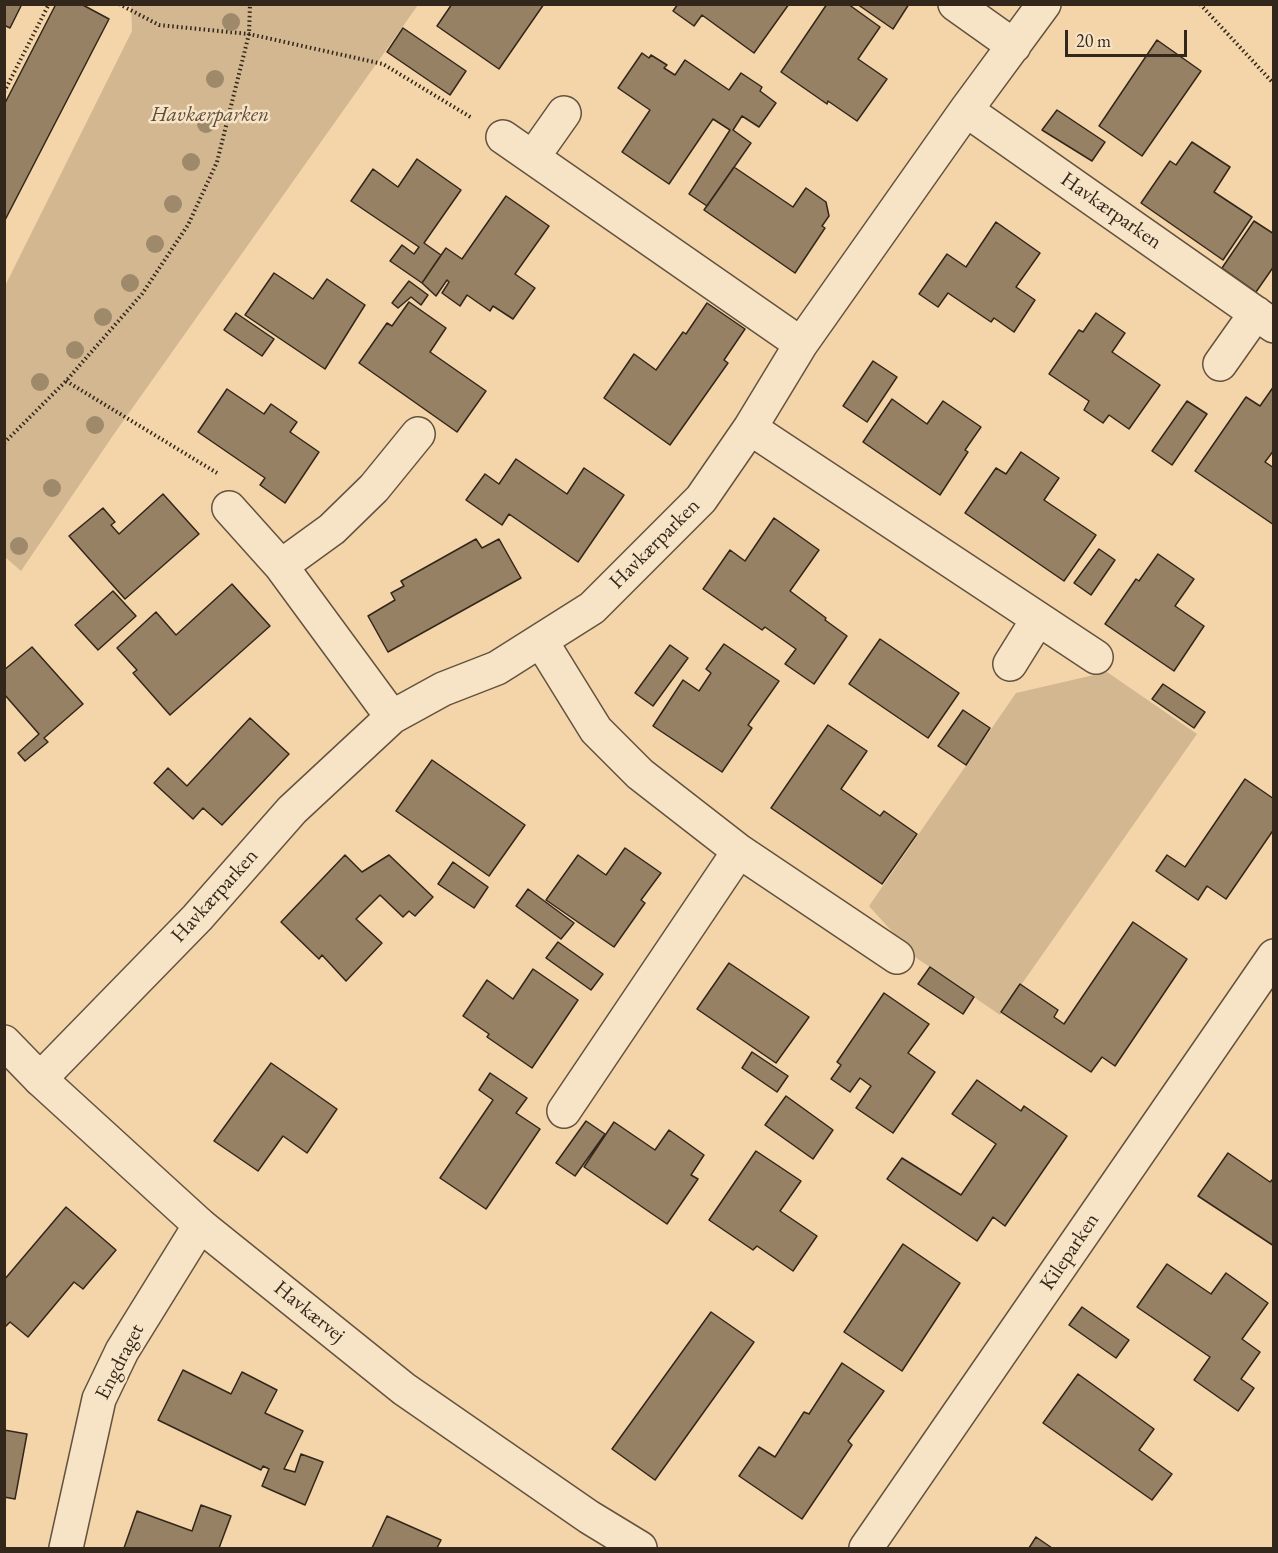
<!DOCTYPE html>
<html>
<head>
<meta charset="utf-8">
<style>
	body { margin:0 }
	#map { position:relative; width:1278px; height:1553px; overflow:hidden; background:#f3d5a9; font-family:"EB Garamond",serif }
	canvas { display:block }
	.frame { position:absolute; inset:0; border:6px solid #33261a; pointer-events:none }
	.scale { position:absolute; left:1065px; top:30px; width:122px; height:27px; box-sizing:border-box; border:3px solid #33261a; border-top:0; padding-left:8px; font-size:18px; line-height:21px; white-space:nowrap; color:#33261a; -webkit-text-stroke:4px #f7e4c7; paint-order:stroke }
</style>
</head>
<body>
<div id="map">
<canvas width="1278" height="1553"></canvas>
<div class="frame"></div>
<div class="scale">20 m</div>
</div>
<script>
const ctx = document.querySelector('canvas').getContext('2d');
ctx.lineJoin = 'round';
function paint(path, color) { ctx.fillStyle = color; ctx.fill(path, 'evenodd'); }
function trace(path, color, width, dash) { ctx.strokeStyle = color; ctx.lineWidth = width; ctx.lineCap = dash ? 'butt' : 'round'; ctx.setLineDash(dash || []); ctx.stroke(path); }
function drawText(font, color, halo, rows, align = 'center') {
  ctx.font = font + ' "EB Garamond",serif'; ctx.lineWidth = 5; ctx.setLineDash([]); ctx.textBaseline = 'middle'; ctx.strokeStyle = halo; ctx.fillStyle = color; for (const [text, x, y, turn = 0] of rows) {
    ctx.save(); ctx.translate(x, y); ctx.rotate((+turn || 0) * Math.PI / 180); ctx.textAlign = isNaN(turn) ? turn : align; if (halo) ctx.strokeText(text, 0, 0); ctx.fillText(text, 0, 0); ctx.restore();
  }
}
const green = new Path2D(`
	M131,5H418L114,434L21,571L5,557V286L132,31Z
	M1107,672L1197,734L1000,1015L915,957L869,906L1016,693Z`);
const building = new Path2D(`
	M4,4H22L10,28L4,25Z
	M56,4H81L109,19L4,222V105Z
	M452,4H544L499,69L437,26Z
	M678,4H789L754,53L702,15L694,26L673,11Z
	M827,4H848L880,27L858,59L887,79L857,121L828,101L827,104L781,72Z
	M857,4H909L893,29Z
	M403,28L466,71L450,95L387,52Z
	M1157,40L1201,71L1142,156L1099,126Z
	M642,53L649,58L651,55L667,65L664,68L675,75L685,60L729,90L741,73L762,87L760,91L776,103L759,127L742,116L733,130L751,143L707,206L689,194L730,130L713,119L669,184L622,152L650,110L618,88Z
	M1057,110L1105,142L1092,161L1042,130Z
	M1192,142L1230,167L1214,192L1252,217L1223,260L1141,203L1170,161L1176,165Z
	M417,159L461,190L424,243L441,255L422,283L390,261L402,245L414,254L419,247L351,201L373,169L398,187Z
	M734,167L793,207L806,188L826,202L829,216L822,226L825,228L795,273L704,210Z
	M506,196L549,226L515,274L535,288L513,319L493,306L490,311L467,295L460,306L442,293L449,282L447,280L436,296L422,283L446,248L462,259Z
	M1254,221L1274,234V266L1256,292L1222,268Z
	M996,222L1040,253L1016,287L1035,300L1014,332L994,318L991,322L948,293L938,307L919,294L947,254L966,267Z
	M274,273L313,299L327,279L365,305L325,369L245,315Z
	M409,281L428,295L421,305L411,297L398,308L392,303Z
	M409,302L446,328L430,352L486,391L457,432L359,363L387,323L392,326Z
	M707,303L745,329L724,360L728,363L670,445L604,398L634,354L656,370L683,332L686,334Z
	M236,313L274,339L262,356L224,330Z
	M1096,313L1125,333L1112,352L1160,385L1129,429L1109,415L1103,423L1084,410L1089,401L1049,374L1079,330L1083,332Z
	M873,361L897,377L867,422L843,406Z
	M1274,386V450L1265,462L1274,468V525L1195,471L1246,397L1260,406Z
	M227,389L264,414L271,404L297,422L290,432L319,452L285,503L260,485L265,478L198,432Z
	M892,399L927,424L943,401L981,427L965,450L968,452L940,495L863,442Z
	M1187,401L1207,414L1172,465L1152,451Z
	M1021,452L1059,478L1044,500L1096,535L1064,581L965,513L996,468L1006,474Z
	M516,459L567,494L584,468L624,495L578,562L509,514L502,525L466,500L485,474L499,484Z
	M163,494L199,534L125,599L69,536L103,508L115,522L111,525L119,534Z
	M774,518L819,550L790,591L826,618L825,620L847,636L814,684L785,664L796,649L765,627L762,630L703,589L730,550L745,561Z
	M476,539L482,548L499,539L521,578L388,652L368,616L395,600L391,593L404,586L401,581Z
	M1099,549L1115,560L1091,595L1074,583Z
	M1158,554L1194,579L1175,606L1204,626L1174,671L1105,624L1136,579L1139,581Z
	M232,584L270,626L170,715L133,673L137,670L117,648L156,612L176,635Z
	M113,591L136,616L98,650L75,625Z
	M880,639L959,693L928,738L849,684Z
	M724,644L779,681L748,725L752,728L722,772L653,726L683,680L699,691L711,673L706,669Z
	M670,645L688,658L653,706L635,693Z
	M32,647L83,704L44,738L48,742L25,761L18,753L39,734L4,694V670Z
	M1163,684L1205,712L1194,728L1152,699Z
	M963,710L990,728L966,765L938,746Z
	M250,718L289,754L222,825L203,808L193,819L154,783L168,768L187,786Z
	M828,725L867,751L841,789L880,816L884,811L917,834L882,884L771,808Z
	M432,760L525,825L489,876L396,811Z
	M1245,779L1274,799V829L1226,899L1207,886L1198,900L1156,871L1167,855L1185,867Z
	M625,848L661,873L641,900L645,903L614,947L546,900L578,855L606,875Z
	M345,855L362,872L389,855L433,897L415,916L409,911L403,917L380,895L356,919L382,943L346,981L322,955L319,959L281,922Z
	M453,862L488,887L474,908L438,884Z
	M528,889L574,923L561,939L516,906Z
	M1133,922L1187,959L1115,1066L1102,1057L1091,1072L1001,1012L1020,984L1058,1010L1054,1017L1064,1024Z
	M558,942L603,974L591,990L546,958Z
	M729,963L809,1017L776,1063L697,1009Z
	M930,967L974,997L963,1014L918,984Z
	M533,969L578,1000L532,1068L487,1037L489,1034L463,1016L487,980L513,999Z
	M884,993L929,1024L908,1053L935,1072L893,1133L856,1108L871,1086L860,1078L850,1092L831,1079L841,1065L837,1062Z
	M752,1052L788,1076L777,1092L742,1068Z
	M271,1063L337,1109L307,1153L283,1136L258,1171L214,1141Z
	M490,1073L527,1098L516,1113L540,1129L486,1209L440,1178L493,1100L479,1090Z
	M977,1080L1021,1111L1024,1106L1067,1136L1005,1226L993,1217L977,1241L887,1179L902,1158L961,1195L996,1144L952,1114Z
	M786,1096L833,1130L813,1159L765,1125Z
	M586,1121L605,1134L575,1176L556,1163Z
	M614,1122L655,1150L669,1130L704,1155L691,1175L698,1179L667,1224L584,1167Z
	M756,1151L801,1181L780,1211L817,1236L793,1271L757,1246L753,1250L709,1220Z
	M1228,1153L1270,1182L1274,1178V1246L1198,1196Z
	M66,1207L116,1250L83,1289L74,1282L28,1337L10,1322L4,1328V1280Z
	M903,1244L960,1283L902,1371L844,1332Z
	M1167,1264L1211,1294L1226,1273L1268,1303L1242,1339L1260,1352L1241,1379L1254,1388L1238,1411L1194,1380L1210,1357L1137,1307Z
	M1082,1307L1129,1340L1116,1358L1069,1325Z
	M711,1312L754,1342L655,1480L612,1449Z
	M842,1363L884,1391L848,1441L852,1445L802,1519L739,1476L759,1447L775,1457L804,1412L809,1414Z
	M183,1370L231,1394L242,1372L277,1390L265,1413L303,1431L284,1469L295,1472L301,1454L323,1462L305,1505L262,1486L269,1469L263,1466L261,1470L158,1420Z
	M1078,1374L1154,1429L1139,1450L1172,1474L1152,1500L1043,1423Z
	M4,1430L27,1434L15,1499L4,1497Z
	M201,1505L231,1516L219,1548H124L137,1511L192,1531Z
	M387,1516L441,1540L437,1548H372Z
	M1036,1537L1052,1548H1029Z`);
const path = new Path2D(`
	M119,4L159,25L249,34L383,64L472,118
	M1200,4L1274,84
	M4,92L49,4
	M66,381L217,473
	M4,443L66,381L142,294L188,225L217,162L249,34L250,4`);
const minor = new Path2D(`
	M955,4L1014,46
	M966,110L1274,326
	M503,137L801,344
	M533,157L564,113
	M1220,364L1256,313
	M750,428L1096,657
	M229,508L281,566L392,717
	M281,566L332,529L374,488L418,434
	M541,641L596,730L640,774L739,851L897,957
	M1010,664L1038,619
	M40,1079L197,918L292,810L392,717L443,689L497,668L592,608L701,499L750,428L801,344L966,110L1044,4
	M564,1111L739,851
	M66,1548L99,1399L122,1351L200,1225
	M866,1548L1274,956`);
const tertiary = new Path2D(`
	M4,1042L40,1079L200,1225L404,1389L589,1517L640,1548`);
const trees = [
	[231,22],
	[215,79],
	[206,124],
	[191,162],
	[173,204],
	[155,244],
	[130,283],
	[103,317],
	[75,350],
	[40,382],
	[95,425],
	[52,488],
	[19,546]
];
const parkNames = [
	["Havkærparken",210,115]
];
const streetNames = [
	["Havkærparken",1111,211,35],
	["Havkærparken",655,544,-45],
	["Havkærparken",215,896,-48],
	["Kileparken",1070,1252,-56],
	["Havkærvej",309,1312,39],
	["Engdraget",120,1362,-63]
];
paint(green, '#d2b791');
paint(building, '#978164');
trace(building, '#33261a', 1.5);
trace(minor, '#63523e', 36);
trace(tertiary, '#63523e', 36);
trace(path, '#33261a', 4, [1.5, 3]);
trace(minor, '#f7e4c7', 33);
trace(tertiary, '#f7e4c7', 33);
ctx.fillStyle = '#9f896b';
for (const [x, y] of trees) { ctx.beginPath(); ctx.arc(x, y, 9, 0, 2 * Math.PI); ctx.fill(); }
drawText('italic 21px', '#5b4a38', '#f7e4c7', parkNames);
drawText('21px', '#33261a', '#f7e4c7', streetNames);
</script>
</body>
</html>
